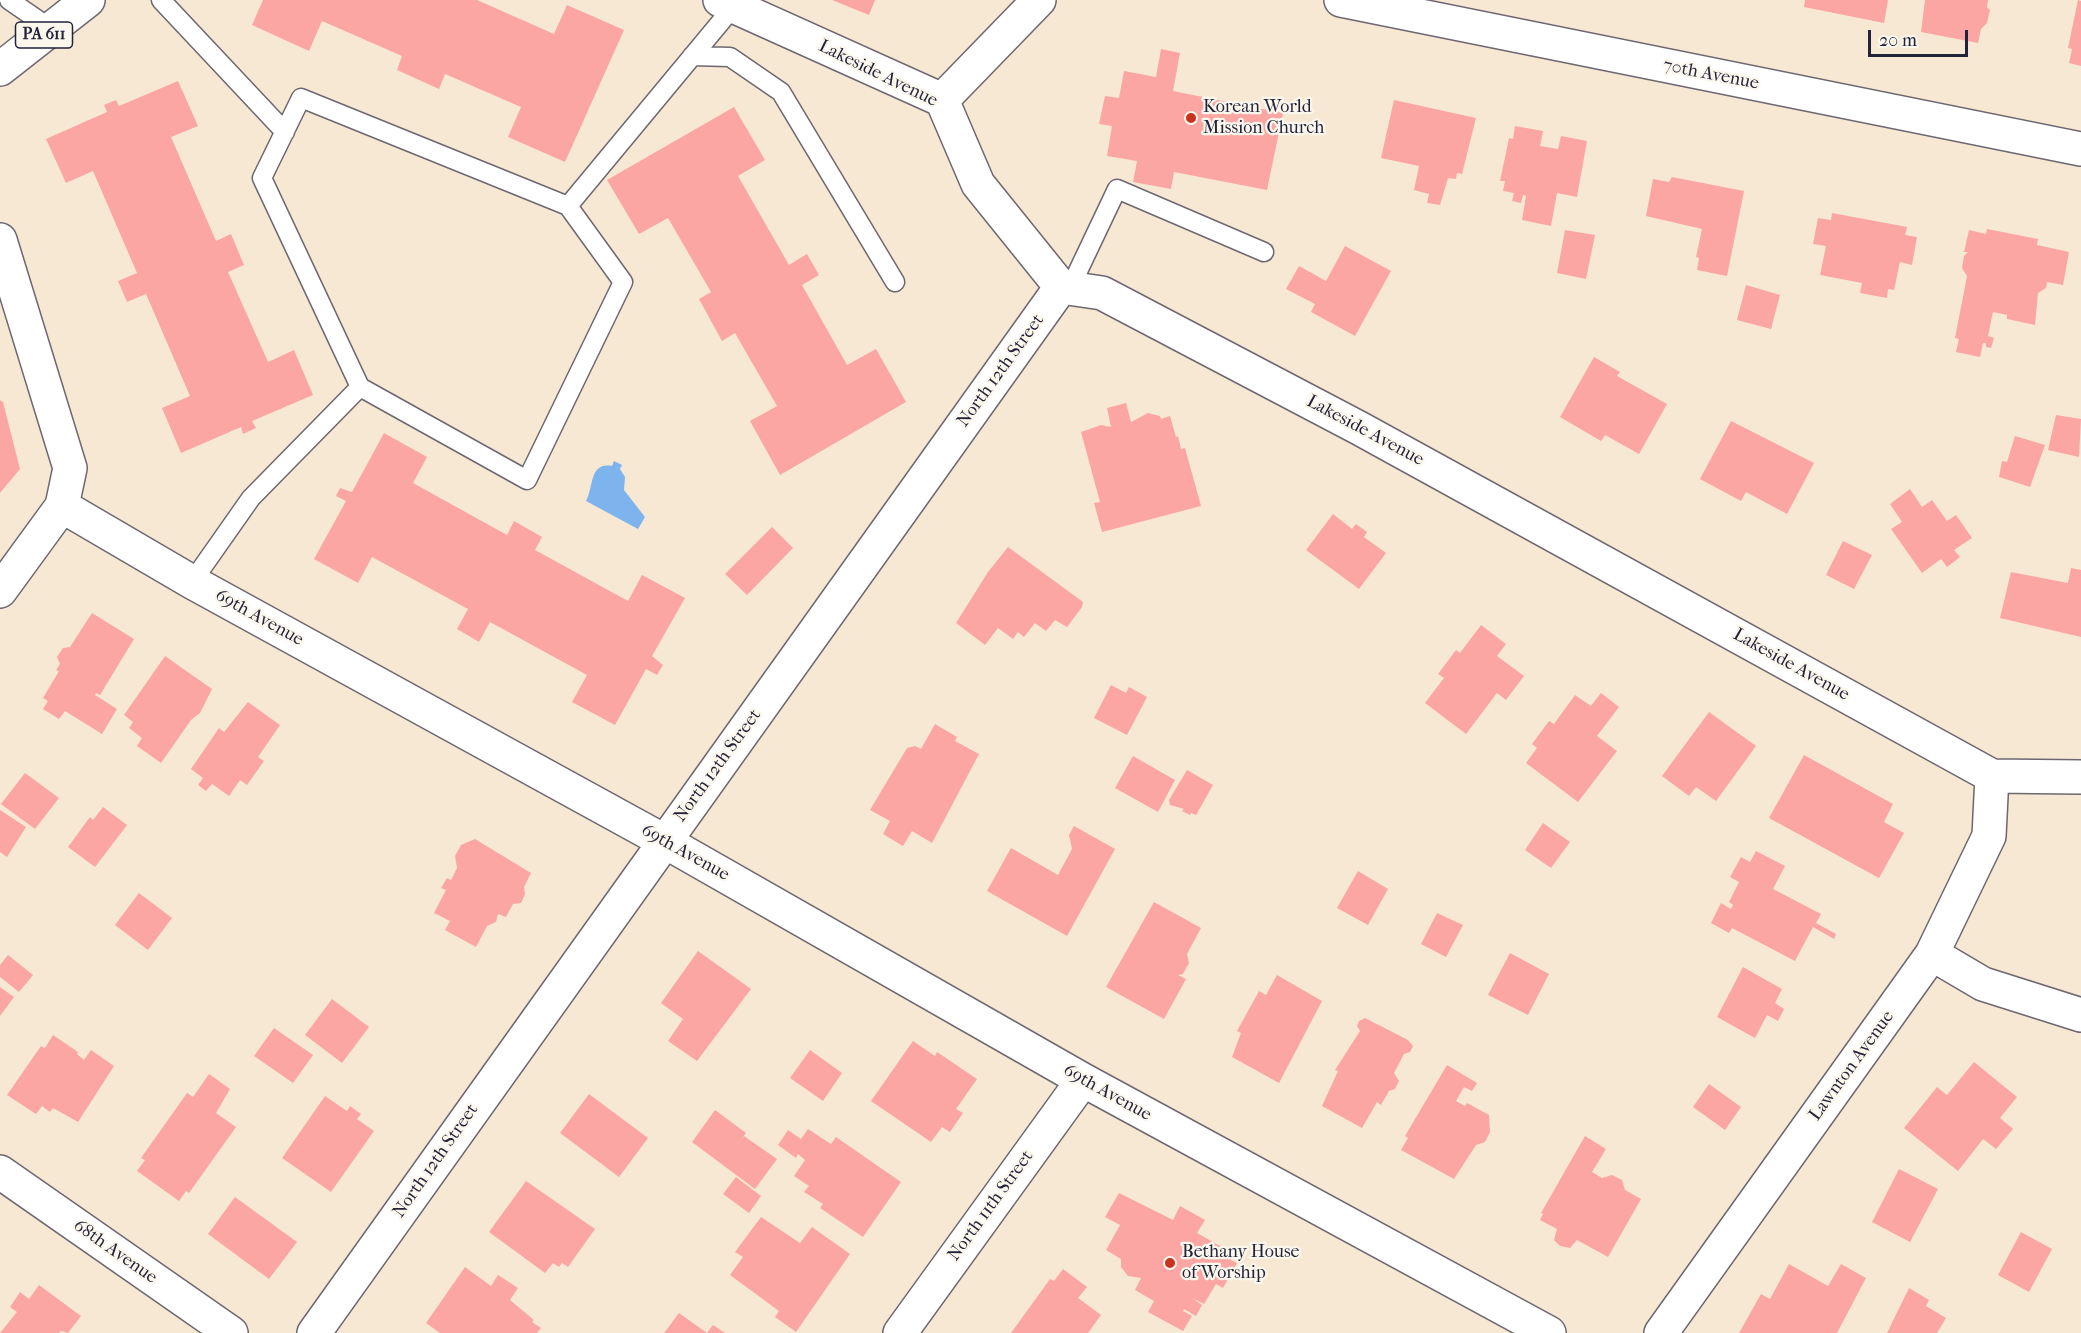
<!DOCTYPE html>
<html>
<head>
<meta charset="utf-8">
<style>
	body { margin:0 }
	#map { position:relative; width:2081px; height:1333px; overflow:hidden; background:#f7e8d4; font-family:"IM FELL French Canon",serif }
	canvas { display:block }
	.scale { position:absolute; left:1868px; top:30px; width:100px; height:27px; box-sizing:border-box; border:3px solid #22223b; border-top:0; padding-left:8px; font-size:18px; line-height:21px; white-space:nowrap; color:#22223b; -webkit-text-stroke:4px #fbf7ec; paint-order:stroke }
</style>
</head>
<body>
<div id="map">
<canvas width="2081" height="1333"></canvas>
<div class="scale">20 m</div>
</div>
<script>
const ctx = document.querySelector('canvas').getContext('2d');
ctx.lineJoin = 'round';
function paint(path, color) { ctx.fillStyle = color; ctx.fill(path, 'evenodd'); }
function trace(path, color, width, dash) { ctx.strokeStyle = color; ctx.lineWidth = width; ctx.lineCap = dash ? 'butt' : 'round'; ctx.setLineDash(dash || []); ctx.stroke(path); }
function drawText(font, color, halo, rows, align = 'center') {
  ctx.font = font + ' "IM FELL French Canon",serif'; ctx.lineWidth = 4.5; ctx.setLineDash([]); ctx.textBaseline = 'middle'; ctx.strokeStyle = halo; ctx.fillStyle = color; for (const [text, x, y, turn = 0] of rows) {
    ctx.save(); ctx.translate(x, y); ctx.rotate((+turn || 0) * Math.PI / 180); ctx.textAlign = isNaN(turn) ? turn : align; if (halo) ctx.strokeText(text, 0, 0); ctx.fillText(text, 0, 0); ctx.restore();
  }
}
const water = new Path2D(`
	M614,461L622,465L620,469L625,477L624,490L645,517L638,529L586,501C594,487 589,462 612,466Z`);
const building = new Path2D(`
	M263,0H477L554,34L567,5L624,30L565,162L508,137L521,107L445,74L439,89L397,70L402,56L322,21L309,51L252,25Z
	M832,0H875L869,15Z
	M1805,0H1888L1884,23L1804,7Z
	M1925,0H1988L1987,7L1990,10L1987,23L1981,29L1978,43L1921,32Z
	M2078,0L2081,1V66L2069,63L2072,49L2068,48Z
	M1161,49L1180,53L1173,91L1283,113L1267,190L1174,172L1171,189L1133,182L1137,161L1107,156L1112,126L1099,124L1105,96L1119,98L1124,71L1156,77Z
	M178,81L198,126L171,137L216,241L231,234L244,265L228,272L268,362L294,350L313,395L252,421L256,428L243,434L241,427L181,453L162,408L190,396L146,294L127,302L118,281L137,273L93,171L66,183L46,139L107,112L104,105L116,100L119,106Z
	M1394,100L1476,118L1462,174L1457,173L1456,179L1448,178L1440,205L1427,203L1429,194L1414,190L1419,166L1381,158Z
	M734,107L765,160L738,176L789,265L807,254L819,275L802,285L847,365L876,349L906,402L780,475L750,421L777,406L735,333L722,341L699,299L711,292L668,218L639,234L607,180Z
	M1515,126L1543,131L1540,146L1558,149L1561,136L1587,141L1577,197L1557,193L1551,226L1522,220L1526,196L1523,195L1521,203L1512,201L1514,193L1503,191L1505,181H1500L1509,138L1513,139Z
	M1672,177L1744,191L1727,276L1697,270L1699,258L1696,257L1702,229L1646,216L1653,179L1669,182Z
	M1832,213L1907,227L1905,235L1917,237L1912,265L1900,262L1894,290L1888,289L1887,298L1860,293L1862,283L1820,275L1826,246L1813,244L1818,218L1831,220Z
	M1987,229L2038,239L2037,245L2069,252L2063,285L2047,282L2046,288L2038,293L2035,325L2007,319V315L1993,312L1988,336L1994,338L1991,348L1986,347V343H1983L1980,357L1956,352L1959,339L1955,338L1967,276L1962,268L1964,256L1968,252H1964L1969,230L1986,234Z
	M1565,230L1595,235L1586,279L1557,273Z
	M1345,246L1391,271L1355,336L1311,312L1315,304L1286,289L1299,266L1326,281Z
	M1746,285L1780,295L1771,329L1737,320Z
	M1594,357L1620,372L1617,376L1667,404L1639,454L1605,435L1601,441L1560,417Z
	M0,400L3,402L20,469L0,493Z
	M1126,403L1131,422L1148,413L1160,416L1161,419L1170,416L1176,437L1178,436L1181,449L1185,448L1201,506L1102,532L1094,503L1100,502L1081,432L1101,425L1111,427L1107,408Z
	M2056,415L2081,419L2079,457L2048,450Z
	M1731,421L1814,463L1787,514L1746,492L1741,501L1700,479Z
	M384,433L427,457L413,483L507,535L514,521L542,537L535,550L628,601L642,575L685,598L652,656L663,665L657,675L646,669L615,725L572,702L587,675L490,622L479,642L457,629L468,609L372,557L358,583L314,559L346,501L336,496L340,488L352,492Z
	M2015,436L2045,445L2030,487L1999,477L2002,461L2007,462Z
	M1910,489L1922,507L1932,500L1947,521L1956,515L1972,538L1954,550L1960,557L1947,567L1941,559L1922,573L1891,529L1902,522L1890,504Z
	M1333,514L1352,529L1356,524L1367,532L1364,537L1386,553L1359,589L1306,550Z
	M772,527L793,548L747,595L725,574Z
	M1843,541L1872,555L1854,589L1826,575Z
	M1008,547L1083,602L1082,607L1067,627L1055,620L1046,631L1035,623L1024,637L1018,632L1013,639L998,628L985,645L956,623L988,572Z
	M2071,568L2081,570V637L2000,618L2011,572L2068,583Z
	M92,613L134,639L100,695L96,693L95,695L117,709L102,734L65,711L59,719L43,709L48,701L43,698L59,671L56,670L60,664L57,657L63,648L70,647Z
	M1481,625L1506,644L1497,656L1524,676L1506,700L1497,693L1466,734L1425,703L1444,678L1438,674L1456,650L1460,653Z
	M165,656L212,689L200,713L191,720L161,763L137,746L142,738L129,728L133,722L124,715Z
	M1111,685L1126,693L1129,687L1147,697L1127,735L1094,718Z
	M1601,693L1619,707L1597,736L1617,751L1578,802L1526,763L1537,748L1532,744L1549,721L1554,724L1575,695L1591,706Z
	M248,702L280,725L258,757L264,761L247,785L240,780L229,796L212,784L206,791L198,785L203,778L191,769L219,728L224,732Z
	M1709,712L1756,746L1716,801L1696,787L1689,796L1662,776Z
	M935,724L957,737L955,741L979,754L932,843L912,831L903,846L883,834L890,821L870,810L907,748L915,746L921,749Z
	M1804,755L1893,804L1884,822L1904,833L1879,878L1769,818Z
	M1133,756L1175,780L1158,812L1115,788Z
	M1187,770L1213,785L1196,815L1191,813L1190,815L1182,811L1184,809L1170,805L1169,800Z
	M25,773L59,798L35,829L1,804Z
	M103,807L127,825L95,867L68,847L90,817L93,820Z
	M0,810L26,827L7,857L0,852Z
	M1543,823L1570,842L1551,868L1525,850Z
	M1074,826L1115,849L1067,936L987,891L1011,848L1058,875L1072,849L1069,835Z
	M475,839L531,873L524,887L525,894L521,903L513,904L506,917L498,914L496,922L487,926L476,947L445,930L450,921L434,913L446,890L441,888L447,878L451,880L457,868L455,856L461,845Z
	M1756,851L1785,866L1773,889L1821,914L1816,923L1836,934L1834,939L1813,927L1795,961L1732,928L1729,933L1711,923L1721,903L1731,909L1733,905L1729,902L1739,882L1730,877L1741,857L1750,862Z
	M1358,871L1388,889L1368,925L1337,908Z
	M139,893L172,918L148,950L115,925Z
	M1154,902L1201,928L1187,954L1189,963L1183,974L1178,975L1186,979L1164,1019L1106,987Z
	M1437,913L1463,925L1446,957L1421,944Z
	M698,951L751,989L697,1061L668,1041L683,1019L661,1003Z
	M1510,953L1549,974L1528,1015L1488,995Z
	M8,955L33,975L19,992L0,977V965Z
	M1743,967L1782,989L1775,1003L1784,1009L1778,1021L1767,1015L1755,1038L1717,1017Z
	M1277,975L1322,1001L1279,1083L1232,1057L1241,1033L1237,1031L1259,991L1266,995Z
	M0,987L14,997L0,1016Z
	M332,999L369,1027L342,1063L305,1035Z
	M1365,1018L1408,1040L1413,1046L1410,1052L1404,1054L1394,1073L1399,1081L1395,1089L1389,1091L1381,1105L1377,1102L1362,1128L1322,1106L1338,1071L1335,1070L1360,1031L1357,1026L1359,1021Z
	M274,1028L313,1055L293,1083L254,1056Z
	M53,1035L78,1052L77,1054L84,1060L91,1050L114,1066L78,1122L53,1108L50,1112L42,1106L36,1114L7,1095L41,1046L45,1048Z
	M913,1041L935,1056L937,1052L977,1079L956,1109L963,1113L950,1132L942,1127L931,1142L871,1101Z
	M810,1050L842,1073L823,1101L790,1078Z
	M1974,1062L2017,1097L2000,1118L2013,1129L1996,1149L1983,1139L1958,1171L1904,1128L1937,1087L1947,1095Z
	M1447,1065L1477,1083L1472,1091L1464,1087L1456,1101L1465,1106L1467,1103L1489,1115L1490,1132L1485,1142L1476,1145L1454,1179L1401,1150L1408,1138L1405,1136Z
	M209,1074L230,1089L216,1113L236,1127L189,1193L186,1191L179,1201L137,1171L145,1160L141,1158L187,1093L193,1097Z
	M1709,1084L1741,1107L1725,1130L1693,1107Z
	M589,1094L648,1138L619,1177L560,1133Z
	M325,1096L347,1111L350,1106L361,1114L357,1119L374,1131L331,1192L282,1158Z
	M715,1110L746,1133L733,1150L744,1136L777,1159L755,1189L692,1142Z
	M808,1129L831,1144L836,1137L901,1182L863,1237L820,1208L823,1204L804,1192L809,1186L794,1176L805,1160L798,1154L796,1158L778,1145L788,1130L801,1139Z
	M1585,1136L1606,1149L1592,1172L1602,1178L1612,1175L1622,1180L1625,1190L1641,1199L1608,1257L1577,1240L1570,1248L1560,1246L1554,1240L1557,1229L1540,1220L1543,1214L1541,1213Z
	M1899,1169L1938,1189L1910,1242L1872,1222Z
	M736,1177L761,1196L749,1213L723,1194Z
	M526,1181L595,1229L568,1267L562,1263L559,1267L553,1263L545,1273L489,1232Z
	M1119,1193L1173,1220L1180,1206L1205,1220L1197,1233L1220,1246L1219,1248L1231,1254V1260L1237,1263L1223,1288L1216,1284L1204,1304L1192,1298L1202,1305L1196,1316L1184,1309L1183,1311L1192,1316L1183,1331L1148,1312L1154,1301L1135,1290L1141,1278L1128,1276L1121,1267V1259L1106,1250L1120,1225L1105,1217Z
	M235,1197L297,1242L269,1279L208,1234Z
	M761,1217L800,1243L812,1227L850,1254L796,1332L775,1317L779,1311L730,1275L743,1257L735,1252Z
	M2021,1232L2052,1249L2029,1292L1998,1275Z
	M1789,1264L1828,1286L1841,1264L1866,1278L1837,1333H1739L1761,1294L1770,1299Z
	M465,1267L491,1286L498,1275L518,1288L510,1300L534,1320L532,1322L541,1328L537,1333H440L426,1323Z
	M1063,1269L1087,1287L1078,1298L1101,1315L1088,1333H1011L1050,1279L1054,1281Z
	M39,1285L81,1316L68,1333L61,1331L59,1333H0L17,1312L10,1307L20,1292L29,1299Z
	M1909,1288L1929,1300L1926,1306L1946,1318L1937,1333H1887Z
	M679,1313L707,1333H664Z
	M713,1325L725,1333H707Z`);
const lane = new Path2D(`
	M9,0L51,29
	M161,0L285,132
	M692,56L730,57L781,92L895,282
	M1070,288L1117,189L1264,252
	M360,387L527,480L623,282L568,206
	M192,582L251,498L360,387L262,178L301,98L568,206L734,6`);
const street = new Path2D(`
	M720,0L942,100L978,184L1061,287L1102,293L1359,428L1992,776L2081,777
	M1341,0L2081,149
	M942,100L1039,0
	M0,240L70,468L62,506L192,582L664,841L1083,1080L1549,1333
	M0,591L62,506
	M1932,954L1983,984L2081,1015
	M0,1172L231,1333
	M314,1333L1061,287
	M900,1333L1083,1080
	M1661,1333L1932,954L1989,836L1992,776`);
const primary = new Path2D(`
	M0,69L88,0`);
const markers = [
	[1191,118,6,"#c8321e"],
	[1170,1263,6,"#c8321e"]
];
const shields = [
	[44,35,57]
];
const shieldNames = [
	["PA 611",44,35]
];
const streetNames = [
	["Lakeside Avenue",878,74,26],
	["70th Avenue",1711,75,11],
	["North 12th Street",1001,371,-54],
	["Lakeside Avenue",1365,431,28],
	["69th Avenue",259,618,29],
	["Lakeside Avenue",1791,665,29],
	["North 12th Street",718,766,-54],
	["69th Avenue",685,853,29],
	["Lawnton Avenue",1852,1066,-54],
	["69th Avenue",1107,1093,29],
	["North 12th Street",436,1161,-55],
	["North 11th Street",991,1206,-54],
	["68th Avenue",115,1252,35]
];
const poiNames = [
	["Korean World",1203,108],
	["Mission Church",1203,129],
	["Bethany House",1182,1253],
	["of Worship",1182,1274]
];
paint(water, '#7db4ed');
paint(building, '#fca6a4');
trace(lane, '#6d6771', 21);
trace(street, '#6d6771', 36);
trace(primary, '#6d6771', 36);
trace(lane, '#fff', 18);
trace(street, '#fff', 33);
trace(primary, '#fff', 33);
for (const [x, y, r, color] of markers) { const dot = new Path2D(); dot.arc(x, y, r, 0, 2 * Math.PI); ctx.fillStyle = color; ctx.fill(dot); trace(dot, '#fbf7ec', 2); }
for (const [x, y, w] of shields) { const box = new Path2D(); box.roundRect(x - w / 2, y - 13, w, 26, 4.5); ctx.fillStyle = '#fbf7ec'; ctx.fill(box); trace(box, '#22223b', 1.5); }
drawText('bold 16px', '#22223b', null, shieldNames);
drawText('18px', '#22223b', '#fbf7ec', streetNames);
drawText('18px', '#22223b', '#fbf7ec', poiNames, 'left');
</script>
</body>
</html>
